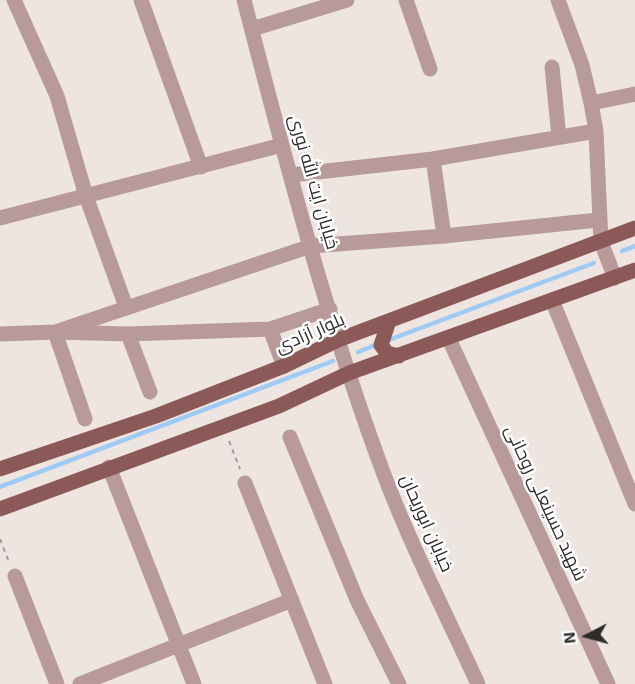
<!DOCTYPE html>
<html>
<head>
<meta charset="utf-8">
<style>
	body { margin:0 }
	#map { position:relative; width:635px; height:684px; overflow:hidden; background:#eee5e1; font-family:"Exo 2",sans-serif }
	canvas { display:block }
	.north { position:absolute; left:557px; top:606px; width:60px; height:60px; -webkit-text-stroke:4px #fff; paint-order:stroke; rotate:264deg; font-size:16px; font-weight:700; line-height:24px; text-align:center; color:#2e2b2a }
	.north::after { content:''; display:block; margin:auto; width:21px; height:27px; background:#2e2b2a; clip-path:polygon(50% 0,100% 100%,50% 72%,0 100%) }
</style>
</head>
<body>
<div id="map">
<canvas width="635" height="684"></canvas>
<div class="north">N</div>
</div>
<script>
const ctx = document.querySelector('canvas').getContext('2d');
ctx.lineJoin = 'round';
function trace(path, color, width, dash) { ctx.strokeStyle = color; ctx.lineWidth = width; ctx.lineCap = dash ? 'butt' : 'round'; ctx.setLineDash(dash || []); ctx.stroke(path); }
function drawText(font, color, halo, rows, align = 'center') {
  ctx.font = font + ' "Exo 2",Cairo,sans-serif'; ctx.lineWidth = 5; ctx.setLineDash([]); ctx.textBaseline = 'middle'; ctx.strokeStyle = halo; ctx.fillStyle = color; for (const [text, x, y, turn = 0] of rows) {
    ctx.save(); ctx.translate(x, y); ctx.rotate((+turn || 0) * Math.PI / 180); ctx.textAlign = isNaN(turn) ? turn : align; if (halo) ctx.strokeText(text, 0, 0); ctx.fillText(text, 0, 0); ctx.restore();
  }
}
const stream = new Path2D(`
	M622,251L635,246
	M386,341L594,263
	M358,352L378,344
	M0,487L333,361`);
const path = new Path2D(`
	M229,441L240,469
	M0,539L9,562`);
const minor = new Path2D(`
	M14,0L57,96L86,196L126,307
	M141,0L201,167
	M244,0C285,158 326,319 383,472C410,544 446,614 478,684
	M406,0L430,69
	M558,0L582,65L591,103L596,131L601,242L615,278
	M252,29L347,0
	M552,67L559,137
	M591,103L635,94
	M433,159L444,236
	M291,175L433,159L596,131
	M0,218L282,145
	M552,300L635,504
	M270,329L284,366
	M0,334L55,332L128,334L270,329L330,309
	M128,334L150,392
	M449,339L608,684
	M85,419L55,332L311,246L444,236L598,220
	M290,437L357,600L399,684
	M109,467L194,684
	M245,483L325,684
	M15,576L57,684
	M80,684L292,600`);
const major = new Path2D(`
	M389,321L381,345L387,353L399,356
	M0,469L156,416L284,366L338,340L635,228
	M0,509L279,406L349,373L635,270`);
const streetNames = [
	["خیابان ایت الله نوری",314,182,74],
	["بلوار آزادی",310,333,-24],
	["شهید حسینعلی روحانی",546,503,65],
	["خیابان ابوریحان",427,523,66]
];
trace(stream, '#9dcbf6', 4.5);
trace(path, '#a19a97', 2, [4.5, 4.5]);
trace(minor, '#b79a99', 15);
trace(major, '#8b5958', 15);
drawText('18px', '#2e2b2a', '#fff', streetNames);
</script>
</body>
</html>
